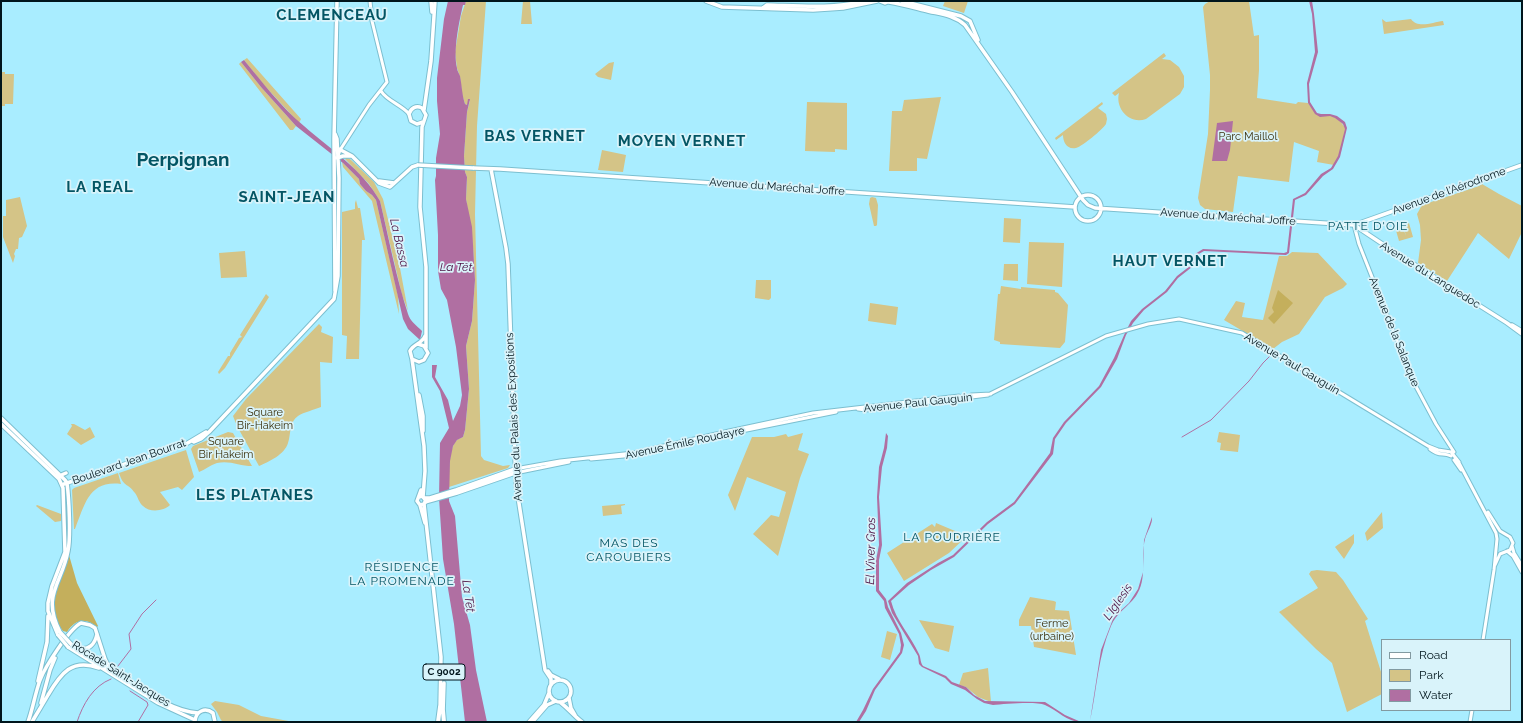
<!DOCTYPE html>
<html>
<head>
<meta charset="utf-8">
<style>
	body { margin:0 }
	#map { position:relative; width:1523px; height:723px; overflow:hidden; background:#a9edff; font-family:Raleway,sans-serif }
	canvas { display:block }
	.frame { position:absolute; inset:0; border:2px solid #00151c; pointer-events:none }
	.legend { position:absolute; left:1381px; top:639px; width:130px; height:72px; box-sizing:border-box; background:#d9f3fa; border:1px solid #829aa1; margin:0; padding:5px 7px; list-style:none; font-size:12px; color:#00151c }
	.legend li { display:flex; align-items:center; gap:8px; height:20px }
	.legend b { width:20px; border:1px solid #829aa1 }
</style>
</head>
<body>
<div id="map">
<canvas width="1523" height="723"></canvas>
<div class="frame"></div>
<ul class="legend">
<li><b style="height:5px;background:#fff"></b>Road</li>
<li><b style="height:11px;background:#d4c487"></b>Park</li>
<li><b style="height:11px;background:#b06fa2"></b>Water</li>
</ul>
</div>
<script>
const ctx = document.querySelector('canvas').getContext('2d');
ctx.lineJoin = 'round';
function paint(path, color) { ctx.fillStyle = color; ctx.fill(path, 'evenodd'); }
function trace(path, color, width, dash) { ctx.strokeStyle = color; ctx.lineWidth = width; ctx.lineCap = dash ? 'butt' : 'round'; ctx.setLineDash(dash || []); ctx.stroke(path); }
function drawText(font, color, halo, rows, align = 'center') {
  ctx.font = font + ' Raleway,sans-serif'; ctx.lineWidth = 3.5; ctx.setLineDash([]); ctx.textBaseline = 'middle'; ctx.strokeStyle = halo; ctx.fillStyle = color; for (const [text, x, y, turn = 0] of rows) {
    ctx.save(); ctx.translate(x, y); ctx.rotate((+turn || 0) * Math.PI / 180); ctx.textAlign = isNaN(turn) ? turn : align; if (halo) ctx.strokeText(text, 0, 0); ctx.fillText(text, 0, 0); ctx.restore();
  }
}
const green = new Path2D(`
	M466,1H486L477,126L475,214L481,456L484,460L503,466L510,465L508,468L449,487C449,476 448,448 457,440C458,439 461,438 463,437L465,430L469,389L466,346L472,321L475,280L473,247L466,199L467,177L465,172L464,156L467,112L470,100L467,105L465,104L462,94L460,77L457,68L455,52L461,16Z
	M523,1H530L532,24H521Z
	M945,1H968L964,13L943,6Z
	M1210,1H1249L1254,36L1259,35V70L1257,98L1296,104L1298,102L1308,103L1316,114C1332,115 1337,115 1346,129L1341,151L1334,165L1317,162L1319,151L1294,142L1289,182L1238,176L1233,212L1205,209L1200,205L1198,198L1208,134L1210,90V75L1203,7L1205,4Z
	M1382,19L1386,22L1411,19C1418,29 1433,22 1443,21L1444,25L1384,34Z
	M1164,53L1166,56L1162,59L1170,60L1179,67L1184,76V87L1180,94L1146,119C1129,125 1115,108 1119,93L1115,96L1112,93Z
	M247,58L301,119L299,123L264,85L244,60Z
	M241,62L261,87L296,126L293,130H290L239,64Z
	M614,62L611,80L598,77L595,74L609,63Z
	M2,72H5V74H14L13,104H5V106H2Z
	M941,97L927,159L917,158V171H889L892,111H902L904,100Z
	M807,102L847,103V150L835,149V152L805,151Z
	M1102,102L1103,104L1098,108L1106,114L1107,119L1106,124C1102,130 1083,146 1076,148C1067,150 1063,142 1063,135L1056,140L1055,138Z
	M602,150L626,155L623,172L598,170Z
	M347,158L350,159L374,182L383,199L400,268L408,311L402,295L380,201L369,184L345,159Z
	M342,162L359,179L360,184L366,191L372,195L376,200L398,296L399,314L372,201L343,167Z
	M1482,184L1499,194L1522,206V232L1509,259L1478,233L1447,281L1418,263L1421,240L1420,225L1417,214L1422,205L1479,186Z
	M20,197L27,226L22,237L19,238L18,249H16L14,254L15,256L13,263L3,237V216H6V200Z
	M872,197L876,198L878,205L877,225L876,226H874L869,204L870,198Z
	M356,200L358,208H360L365,240H362L359,359H346L347,336L342,335V212L355,209V203Z
	M1004,218L1021,219L1020,243L1003,242Z
	M1409,223L1413,237L1399,241L1395,227L1402,225L1406,236L1403,225Z
	M1029,242L1064,243L1062,287L1027,284Z
	M245,251L247,277L221,278L219,253Z
	M1292,252L1318,253L1347,284L1343,288L1325,297L1299,334L1282,342L1273,349L1224,320L1236,301L1245,303L1242,317L1263,320L1279,256H1287Z
	M1004,264H1018V281L1003,280Z
	M756,280H771V298L769,300L755,298Z
	M1001,286L1021,289V287L1055,290V292L1058,293L1068,305L1065,342L1060,348L1000,344V342L994,340L998,294H1000Z
	M266,294L269,297L225,368L219,374L218,372L228,356H230V353L239,338L242,337L240,335Z
	M870,303L898,307L896,325L868,321Z
	M319,324L322,327L321,332L333,337L332,363L320,362L321,407C314,410 304,412 298,416C289,422 291,434 288,443C285,454 269,462 259,466L237,426L233,416L246,399Z
	M71,424H74L85,430L90,427L95,437L81,445L67,434L72,426Z
	M228,432L233,433L252,466C240,466 229,460 217,463C210,465 205,470 199,472L191,449L193,446Z
	M1219,432L1240,435L1238,452L1220,450L1221,443L1217,442Z
	M803,433L798,450L809,454L800,478L778,556L753,534L771,515L779,517L786,492L747,477L735,511L728,495L752,437H774L786,434L788,437Z
	M186,450L194,477L182,490L178,487L160,492L170,505C164,511 150,513 143,506C139,503 138,497 135,493C127,482 124,488 119,473Z
	M118,473L121,484C89,480 85,504 75,529H74L72,490L74,488Z
	M625,504V505L621,506L622,514L603,516L602,506Z
	M37,505L61,514V521L55,522L36,506Z
	M1382,512L1383,528L1367,541L1365,533Z
	M936,523L967,536L949,553L904,581L887,553L932,524L935,527Z
	M1354,534V543L1344,559L1335,547C1341,542 1347,540 1354,534Z
	M1317,570L1336,572L1343,580L1368,619L1365,621L1382,675V694L1347,712L1332,663L1316,649L1279,612L1318,588L1309,574L1311,571Z
	M1030,597L1054,601L1056,602L1055,610L1069,611L1076,655L1034,647L1031,626H1019V620Z
	M919,620L954,626L949,652L935,648Z
	M887,631L897,634L890,660L881,657Z
	M988,668L991,702L978,697L966,687L959,685L963,673Z
	M215,701L239,705L261,716L294,722H223L221,720L217,712L211,704Z`);
const forest = new Path2D(`
	M1278,290L1293,303L1274,324L1268,318L1274,312L1272,308Z
	M69,555L77,583L98,626L97,627C86,617 74,620 67,632L63,631C44,608 61,579 69,555Z`);
const water = new Path2D(`
	M448,1H466L465,5H463C459,22 453,51 457,68C457,71 459,73 460,76C462,86 462,95 465,104L467,105L468,99H470L467,112L464,156L465,172L467,177L466,199L472,227L475,280L472,321L466,346L469,389L465,430L463,437L457,440L453,446L450,461L449,501L455,516L462,597L470,625L476,670L487,722H465L454,624L443,559L439,498L440,443L449,428L440,391L432,377V365H437L435,377L448,400L453,421L460,406L462,395L456,347L447,300L441,289L438,271V235L435,180L436,176V158L440,134L437,101V78L444,19Z
	M1309,1H1312L1314,14L1318,52L1309,84L1310,102L1317,113L1321,114H1330L1337,116L1345,122L1347,128L1340,157L1333,169L1323,176L1306,195L1295,200L1289,253L1286,255L1204,251L1197,255L1192,267L1178,278L1167,292L1144,310L1133,323L1126,335L1117,359L1101,387L1066,423L1055,439L1053,454L1015,504L988,524L954,557L931,570L909,585L891,601C896,621 911,636 919,654C921,658 920,662 923,666L946,676L952,682L966,687L974,695L985,701L1045,702L1065,715L1081,722C1067,722 1057,710 1045,705C1036,701 1004,704 993,705L984,703L977,699L965,690L951,684L945,678L922,667L919,664L918,656L892,613L888,601L907,583L938,563L953,555L987,522L1014,502L1050,453L1053,438L1064,422L1099,386L1114,358L1125,333L1131,321L1142,309L1165,291L1177,276L1190,266L1195,254L1203,249L1284,253L1287,252L1293,199L1305,193L1321,174L1331,168L1338,156L1345,129L1343,124L1335,118L1330,116L1320,117L1315,114L1308,103L1307,83L1315,52L1312,14Z
	M244,60C263,83 281,107 304,126C331,150 362,169 380,201C389,239 396,277 408,314C410,321 417,326 422,331L420,340L408,329L403,319L376,200L372,195L366,191L360,184L359,179L343,163L296,126L261,87L241,62Z
	M1233,121L1230,150L1227,161H1212L1217,123Z
	M886,433L888,436L887,448L882,467L879,497L882,545L879,560V590L886,599L888,607L901,633L904,645L902,653L875,690L866,711L859,722H856L863,710L873,689L900,652L901,645L899,634L885,608L884,601L876,591V560L879,545L877,497L879,467L884,448Z
	M1152,517C1153,523 1147,532 1145,539C1140,559 1148,578 1136,596C1128,607 1116,613 1111,626C1098,656 1097,689 1090,721L1101,650L1113,619L1118,613L1129,603L1138,589L1143,572L1144,540Z`);
const stream = new Path2D(`
	M1182,437L1211,420L1249,381L1263,363L1271,355
	M118,666L131,649L129,634L142,614L156,600
	M130,691L147,702L148,705L138,722
	M77,722C83,704 93,686 111,679`);
const tertiary = new Path2D(`
	M381,91C387,101 402,105 409,114
	M338,156L340,150L369,105L387,82L372,21L370,1
	M1354,225L1359,244L1413,381L1436,424L1454,452
	M971,395L991,394
	M858,409L866,410L988,395L1106,336L1148,324L1179,319L1242,333L1428,446L1438,450L1451,452L1459,462
	M697,440L836,412
	M1430,449C1440,457 1442,452 1451,456
	M591,459L635,455L691,441
	M1454,460L1461,470
	M1458,461L1496,533L1497,539L1494,570L1483,640
	M515,469L560,461L633,453L729,431L813,413L959,396
	M515,473L569,462
	M1488,512L1500,531L1510,537L1513,543L1510,550L1500,554L1495,565
	M1512,546L1514,553L1522,566
	M1507,551L1513,556L1522,572
	M1470,722L1472,710`);
const secondary = new Path2D(`
	M706,1L722,7L813,10L843,8L877,1
	M880,1L885,3L890,1
	M902,1L961,16L970,21L978,40
	M889,2C901,4 912,7 924,10C938,14 953,14 965,25L1012,92L1083,200L1088,205L1095,208L1354,225L1522,165
	M763,8L767,5C801,6 832,9 865,1
	M337,148L352,156L379,183L390,187L412,167L418,165
	M337,158L343,156H351
	M473,168L500,169L1075,207
	M491,169L506,248L508,264L516,484L545,670L551,679V685
	M379,181L394,183
	M1075 208a13 13 0 1 1 26 0a13 13 0 1 1-26 0Z
	M1354,225L1390,249L1507,323L1522,334
	M335,291L334,139L337,1
	M1512,325L1522,331
	M1,418L65,480L67,483C69,498 71,536 68,551C62,584 41,595 60,632
	M1,424L59,479L63,488L65,552L52,586L48,603V611L58,635
	M192,441L194,442L201,439L209,432L334,299L338,276L339,178L337,139L335,134
	M59,476L66,473
	M64,484L186,444L206,432
	M424,498H430L456,490L515,469
	M425,502L457,493L515,473
	M71,644L113,671
	M68,647L158,703L195,720
	M78,648C89,651 95,644 97,634
	M548,671L551,675L559,679
	M124,677C146,691 171,711 198,713
	M549 691a11 11 0 1 1 22 0a11 11 0 1 1-22 0Z
	M38,681L47,642L48,616
	M569,698L571,708L575,715
	M560,702C569,709 573,715 582,722
	M41,703L50,670L55,658
	M534,720L547,705L556,701
	M195,721C196,711 205,707 213,713L215,722
	M28,722C33,708 35,694 40,680C45,667 69,629 81,623L90,625L95,628L105,659L108,665L125,678
	M32,722C37,713 43,704 48,695C61,673 72,658 99,668
	M529,722L544,705L549,693`);
const primary = new Path2D(`
	M431,1L432,12
	M424,110L431,61L435,1
	M423,122L417,124L411,121L409,114C411,108 416,105 422,108L426,115L422,127L420,207L426,267V348
	M418,344L424,346L428,353L424,360L419,362L412,359L410,351C413,344 422,344 425,336
	M412,359L424,446L425,471L423,497
	M419,395L423,416V431
	M419,497L422,496L424,498L426,501L424,504L420,505L417,501L421,490
	M424,504L441,657L440,709
	M420,505L425,523
	M443,713L444,683`);
const trunk = new Path2D(`
	M443,711L444,722
	M438,722L440,707`);
const secondaryBridge = new Path2D(`
	M418,165L473,168
	M60,632L71,644
	M58,635L68,647`);
const shields = [
	[444,672,42]
];
const shieldNames = [
	["C 9002",444,672]
];
const parkNames = [
	["Parc Maillol",1248,137],
	["Square",265,413],
	["Bir-Hakeim",265,426],
	["Square",226,442],
	["Bir Hakeim",226,455],
	["Ferme",1052,624],
	["(urbaine)",1052,637]
];
const streetNames = [
	["Avenue du Maréchal Joffre",777,187,4],
	["Avenue de l'Aérodrome",1449,191,-20],
	["Avenue du Maréchal Joffre",1228,217,4],
	["Avenue du Languedoc",1430,275,32],
	["Avenue de la Salanque",1394,332,68],
	["Avenue Paul Gauguin",1292,364,31],
	["Avenue Paul Gauguin",918,403,-6],
	["Avenue du Palais des Expositions",514,417,-93],
	["Avenue Émile Roudayre",685,443,-12],
	["Boulevard Jean Bourrat",129,462,-19],
	["Rocade Saint-Jacques",121,674,32]
];
const neighbourhoodNames = [
	["PATTE D'OIE",1368,226],
	["LA POUDRIÈRE",952,537],
	["MAS DES",629,543],
	["CAROUBIERS",629,557],
	["RÉSIDENCE",402,567],
	["LA PROMENADE",402,581]
];
const waterNames = [
	["La Bassa",399,243,77],
	["La Têt",456,267],
	["El Viver Gros",871,551,-89],
	["La Têt",468,596,82],
	["L'Iglesis",1118,602,-55]
];
const districtNames = [
	["CLEMENCEAU",332,15],
	["BAS VERNET",535,136],
	["MOYEN VERNET",682,141],
	["LA REAL",100,187],
	["SAINT-JEAN",287,197],
	["HAUT VERNET",1170,261],
	["LES PLATANES",255,495]
];
const townNames = [
	["Perpignan",183,160]
];
paint(green, '#d4c487');
paint(forest, '#c4af5c');
paint(water, '#b06fa2');
trace(stream, '#b06fa2', 1);
trace(tertiary, '#7cbfd0', 5);
trace(secondary, '#7cbfd0', 5.5);
trace(primary, '#7cbfd0', 5.5);
trace(trunk, '#7cbfd0', 6);
trace(tertiary, '#fff', 3);
trace(secondary, '#fff', 3.5);
trace(primary, '#fff', 3.5);
trace(trunk, '#fff', 4);
trace(secondaryBridge, '#7cbfd0', 5.5, []);
trace(secondaryBridge, '#fff', 3.5);
for (const [x, y, w] of shields) { const box = new Path2D(); box.roundRect(x - w / 2, y - 8, w, 16, 3); ctx.fillStyle = '#d9f3fa'; ctx.fill(box); trace(box, '#00151c', 1); }
drawText('bold 10px', '#00151c', null, shieldNames);
drawText('11px', '#3b310d', '#d9f3fa', parkNames);
drawText('11px', '#00151c', '#d9f3fa', streetNames);
ctx.letterSpacing = '1px';
drawText('12px', '#035564', '#d9f3fa', neighbourhoodNames);
ctx.letterSpacing = '0px';
drawText('italic 12px', '#4a0e41', '#d9f3fa', waterNames);
ctx.letterSpacing = '1px';
drawText('bold 15px', '#035564', '#d9f3fa', districtNames);
ctx.letterSpacing = '0px';
drawText('bold 19px', '#035564', '#d9f3fa', townNames);
</script>
</body>
</html>
